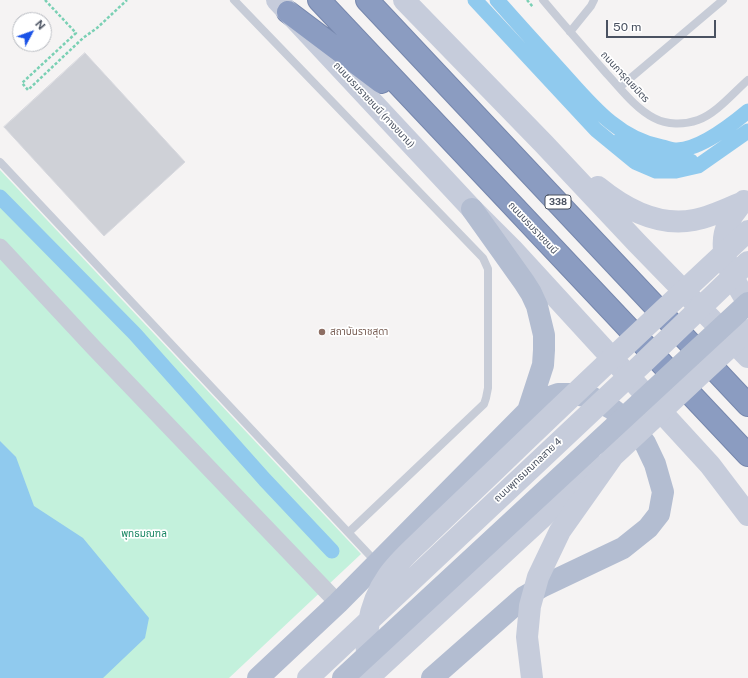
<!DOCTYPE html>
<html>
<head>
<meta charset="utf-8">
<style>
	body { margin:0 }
	#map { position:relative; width:748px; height:678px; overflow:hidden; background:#f5f3f3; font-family:"Public Sans",sans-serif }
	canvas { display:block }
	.north { position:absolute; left:12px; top:12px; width:40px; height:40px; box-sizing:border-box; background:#fff; border:1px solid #b7bac0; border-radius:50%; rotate:49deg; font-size:11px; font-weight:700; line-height:16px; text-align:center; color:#4a5261 }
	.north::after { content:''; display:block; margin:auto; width:14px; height:18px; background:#1a52e7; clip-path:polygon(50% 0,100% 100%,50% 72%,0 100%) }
	.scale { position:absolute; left:606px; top:20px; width:110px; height:18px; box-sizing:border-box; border:2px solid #4a5261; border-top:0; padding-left:5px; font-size:12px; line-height:14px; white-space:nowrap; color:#4a5261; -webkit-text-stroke:3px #fff; paint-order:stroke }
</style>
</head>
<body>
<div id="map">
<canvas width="748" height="678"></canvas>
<div class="north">N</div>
<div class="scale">50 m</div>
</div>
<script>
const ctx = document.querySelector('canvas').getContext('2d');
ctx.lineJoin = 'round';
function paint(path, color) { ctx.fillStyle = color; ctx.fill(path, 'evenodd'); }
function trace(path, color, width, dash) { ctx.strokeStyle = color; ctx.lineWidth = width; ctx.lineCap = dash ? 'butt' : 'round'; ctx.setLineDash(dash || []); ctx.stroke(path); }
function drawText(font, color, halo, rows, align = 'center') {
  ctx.font = font + ' "Public Sans","Noto Sans Thai",sans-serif'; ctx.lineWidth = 3.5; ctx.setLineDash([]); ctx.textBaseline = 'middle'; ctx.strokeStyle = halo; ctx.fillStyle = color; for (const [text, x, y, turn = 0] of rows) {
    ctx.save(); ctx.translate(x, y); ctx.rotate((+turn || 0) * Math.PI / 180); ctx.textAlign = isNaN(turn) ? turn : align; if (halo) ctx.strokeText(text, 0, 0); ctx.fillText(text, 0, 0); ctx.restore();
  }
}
const green = new Path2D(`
	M0,170L361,554L229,678H0Z`);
const water = new Path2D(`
	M0,441L16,457L34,506L83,538L149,618L145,638L103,678H0Z`);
const canal = new Path2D(`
	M475,0L596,130L635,162L656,171H676L698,166L748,131
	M497,0C518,24 539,47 560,70C589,102 617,139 662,147C667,148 672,150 677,150C701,149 730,126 748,111
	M620,140L630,147L661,160L689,162L691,161
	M0,197L135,334L265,480L332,551`);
const building = new Path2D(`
	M85,53L185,162L104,236L4,127Z`);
const path = new Path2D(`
	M45,0L76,33L22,83L28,90L83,38L97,28L127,0
	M527,0L533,7`);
const lane = new Path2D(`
	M234,0L483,258L488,269V388L486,398L484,404L349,532
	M543,0C564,25 585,49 607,74C621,89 635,108 654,118C667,125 684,125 698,120C716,114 734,92 748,80
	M570,32L591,6L594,0
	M620,87L723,0
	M0,162L376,562`);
const street = new Path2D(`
	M0,247L94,348L338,603`);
const secondary = new Path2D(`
	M277,0L472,209L512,249L710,465L748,515
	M404,0L544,144L637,243L748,357
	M598,187C625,209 658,227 694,220C711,217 727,209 743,202
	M744,201C709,237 725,266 748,303
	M368,678L559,502L602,466`);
const primary = new Path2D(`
	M258,678L338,603L528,411L543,365L544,350V335L537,306L531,293L524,282L472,209
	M432,678L524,597L543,586L623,548L648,528L659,514L663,492L655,464L645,443L631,424L611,408L591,397L572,394H558L547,398L528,411`);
const highway = new Path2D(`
	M319,0L748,455
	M367,0L748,405
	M288,12L381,82`);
const secondaryBridge = new Path2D(`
	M308,678L643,363L748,262
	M369,678C364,642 366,607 388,576C399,560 416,546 430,532C452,511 474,490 496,469C579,389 663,310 748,231
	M532,678L527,637L530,606L538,577L560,531L613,456L748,330`);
const primaryBridge = new Path2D(`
	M343,678L748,303`);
const markers = [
	[322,332,4,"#8d6e63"]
];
const shields = [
	[558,202,26]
];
const shieldNames = [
	["338",558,202]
];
const streetNames = [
	["ถนนการุณยมิตร",625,77,47],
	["ถนนบรมราชชนนี (ทางขนาน)",374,105,47],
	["ถนนบรมราชชนนี",533,228,47],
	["ถนนพุทธมณฑลสาย 4",528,470,-43]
];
const educationNames = [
	["สถาบันราชสุดา",330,332]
];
const parkNames = [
	["พุทธมณฑล",144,534]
];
paint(green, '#c3f1dc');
paint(water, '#90caee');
trace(canal, '#90caee', 15);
paint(building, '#cfd1d7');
trace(building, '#d7d8de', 1);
trace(highway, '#7687ad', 24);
trace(path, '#7ad0b4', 2.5, [3, 2]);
trace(lane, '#c7ccd7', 8);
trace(street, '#c7ccd7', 17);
trace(secondary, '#c6ccdb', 22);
trace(primary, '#b3bdd1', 22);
trace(highway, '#8b9cc1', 22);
trace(secondaryBridge, '#c6ccdb', 22);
trace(primaryBridge, '#b3bdd1', 22);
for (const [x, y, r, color] of markers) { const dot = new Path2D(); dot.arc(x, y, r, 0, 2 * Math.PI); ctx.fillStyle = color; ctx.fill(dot); trace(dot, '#fff', 1.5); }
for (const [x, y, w] of shields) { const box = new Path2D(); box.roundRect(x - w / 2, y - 7, w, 14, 3); ctx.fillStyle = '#fff'; ctx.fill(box); trace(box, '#4a5261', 1); }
drawText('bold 9px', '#4a5261', null, shieldNames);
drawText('10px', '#4a5261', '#fff', streetNames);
drawText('10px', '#785e54', '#fff', educationNames, 'left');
drawText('10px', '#178561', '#fff', parkNames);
</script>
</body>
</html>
